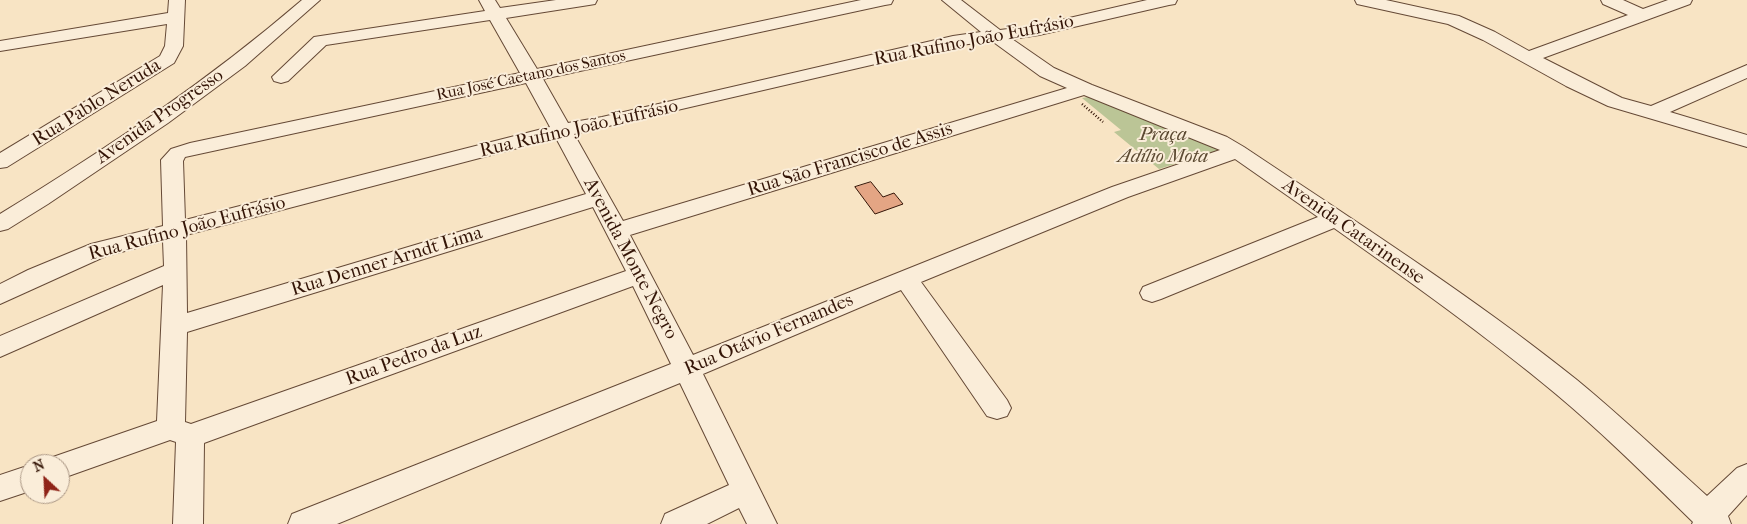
<!DOCTYPE html>
<html>
<head>
<meta charset="utf-8">
<style>
	body { margin:0 }
	#map { position:relative; width:1747px; height:524px; overflow:hidden; background:#f8e4c4; font-family:"IM FELL French Canon",serif }
	canvas { display:block }
	.north { position:absolute; left:20px; top:454px; width:50px; height:50px; box-sizing:border-box; background:#faedd9; border:1px solid #ab9785; border-radius:50%; rotate:335deg; font-size:14px; font-weight:700; line-height:20px; text-align:center; color:#341507 }
	.north::after { content:''; display:block; margin:auto; width:18px; height:22px; background:#8f2418; clip-path:polygon(50% 0,100% 100%,50% 72%,0 100%) }
</style>
</head>
<body>
<div id="map">
<canvas width="1747" height="524"></canvas>
<div class="north">N</div>
</div>
<script>
const ctx = document.querySelector('canvas').getContext('2d');
ctx.lineJoin = 'round';
function paint(path, color) { ctx.fillStyle = color; ctx.fill(path, 'evenodd'); }
function trace(path, color, width, dash) { ctx.strokeStyle = color; ctx.lineWidth = width; ctx.lineCap = dash ? 'butt' : 'round'; ctx.setLineDash(dash || []); ctx.stroke(path); }
function drawText(font, color, halo, rows, align = 'center') {
  ctx.font = font + ' "IM FELL French Canon",serif'; ctx.lineWidth = 4; ctx.setLineDash([]); ctx.textBaseline = 'middle'; ctx.strokeStyle = halo; ctx.fillStyle = color; for (const [text, x, y, turn = 0] of rows) {
    ctx.save(); ctx.translate(x, y); ctx.rotate((+turn || 0) * Math.PI / 180); ctx.textAlign = isNaN(turn) ? turn : align; if (halo) ctx.strokeText(text, 0, 0); ctx.fillText(text, 0, 0); ctx.restore();
  }
}
const green = new Path2D(`
	M1088,97L1211,144L1219,150L1159,169L1114,132L1121,130L1082,98Z`);
const building = new Path2D(`
	M871,182L883,197L894,193L903,204L875,214L855,187Z`);
const path = new Path2D(`
	M1082,104L1103,122`);
const minor = new Path2D(`
	M169,0H185L183,46L174,63L7,167L0,168V153L160,56L165,46L167,24L0,51V41L168,13Z
	M302,0H320L245,66L168,123L48,204L8,229L0,231V214C106,149 208,81 302,0Z
	M479,0H495L500,8L556,0H597L595,4L589,5L506,18L537,69L861,0H893L891,4L885,5L543,79L568,123L602,117L953,36L981,32L942,0H961L1000,30L1039,25L1147,0H1177L1175,4L1169,5L1039,35L1012,39L1054,68L1092,85L1227,137L1244,147C1356,222 1471,295 1577,380C1622,417 1664,457 1707,496L1737,468L1747,464V495L1728,516L1731,524H1692L1693,522C1648,478 1604,434 1556,394C1485,335 1409,281 1334,228L1161,299L1152,302L1143,299L1140,293L1143,287L1318,217L1235,159L1128,197L921,282L1007,400L1011,408L1007,416L997,419L987,416L901,290L703,374L777,524H747L739,508L707,524H661L665,514L729,485L680,383L337,524H288L292,514L671,364L633,286L204,443L203,524H173L176,442L170,440L60,479V464H47L50,458L157,421L163,285L0,357V336L164,266L163,241L106,256L0,304V284L28,270L91,244L163,226L161,160L171,149L190,143L520,73L490,20L326,45L288,81L281,83L274,81L272,77L314,37L485,11ZM992,41L1040,76L1067,88L623,221L574,134L953,46ZM526,83L550,127L185,220L183,161L185,157ZM1084,95L1220,150L1112,187L693,355L630,235ZM556,138L586,194L187,313L186,235ZM593,207L626,271L191,424L185,422L187,332Z
	M1355,0H1386L1459,16L1495,32L1529,51L1628,15L1603,4L1601,0H1623L1643,9L1668,0H1692L1690,4L1543,58L1622,98L1651,106L1747,65V78L1670,112L1747,135V147L1608,106L1566,86L1483,40L1448,24L1357,4Z
	M30,465V491L0,501V475Z`);
const farStreetnames = [
	["Rua José Caetano dos Santos",531,76,-12]
];
const streetNames = [
	["Rua Rufino João Eufrásio",974,41,-11],
	["Rua Pablo Neruda",97,103,-32],
	["Avenida Progresso",160,117,-35],
	["Rua Rufino João Eufrásio",579,129,-13],
	["Rua São Francisco de Assis",850,160,-17],
	["Rua Rufino João Eufrásio",187,229,-15],
	["Avenida Catarinense",1353,232,35],
	["Avenida Monte Negro",630,259,62],
	["Rua Denner Arndt Lima",387,262,-17],
	["Rua Otávio Fernandes",769,335,-23],
	["Rua Pedro da Luz",414,356,-20]
];
const parkNames = [
	["Praça",1163,135],
	["Adílio Mota",1163,157]
];
paint(green, '#bbc596');
paint(building, '#e4a584');
trace(building, '#341507', 1);
trace(minor, '#654936', 2);
trace(path, '#341507', 2.5, [1, 2]);
paint(minor, '#faedd9');
drawText('16px', '#341507', '#faedd9', farStreetnames);
drawText('19px', '#341507', '#faedd9', streetNames);
drawText('italic 19px', '#5c4a32', '#faedd9', parkNames);
</script>
</body>
</html>
